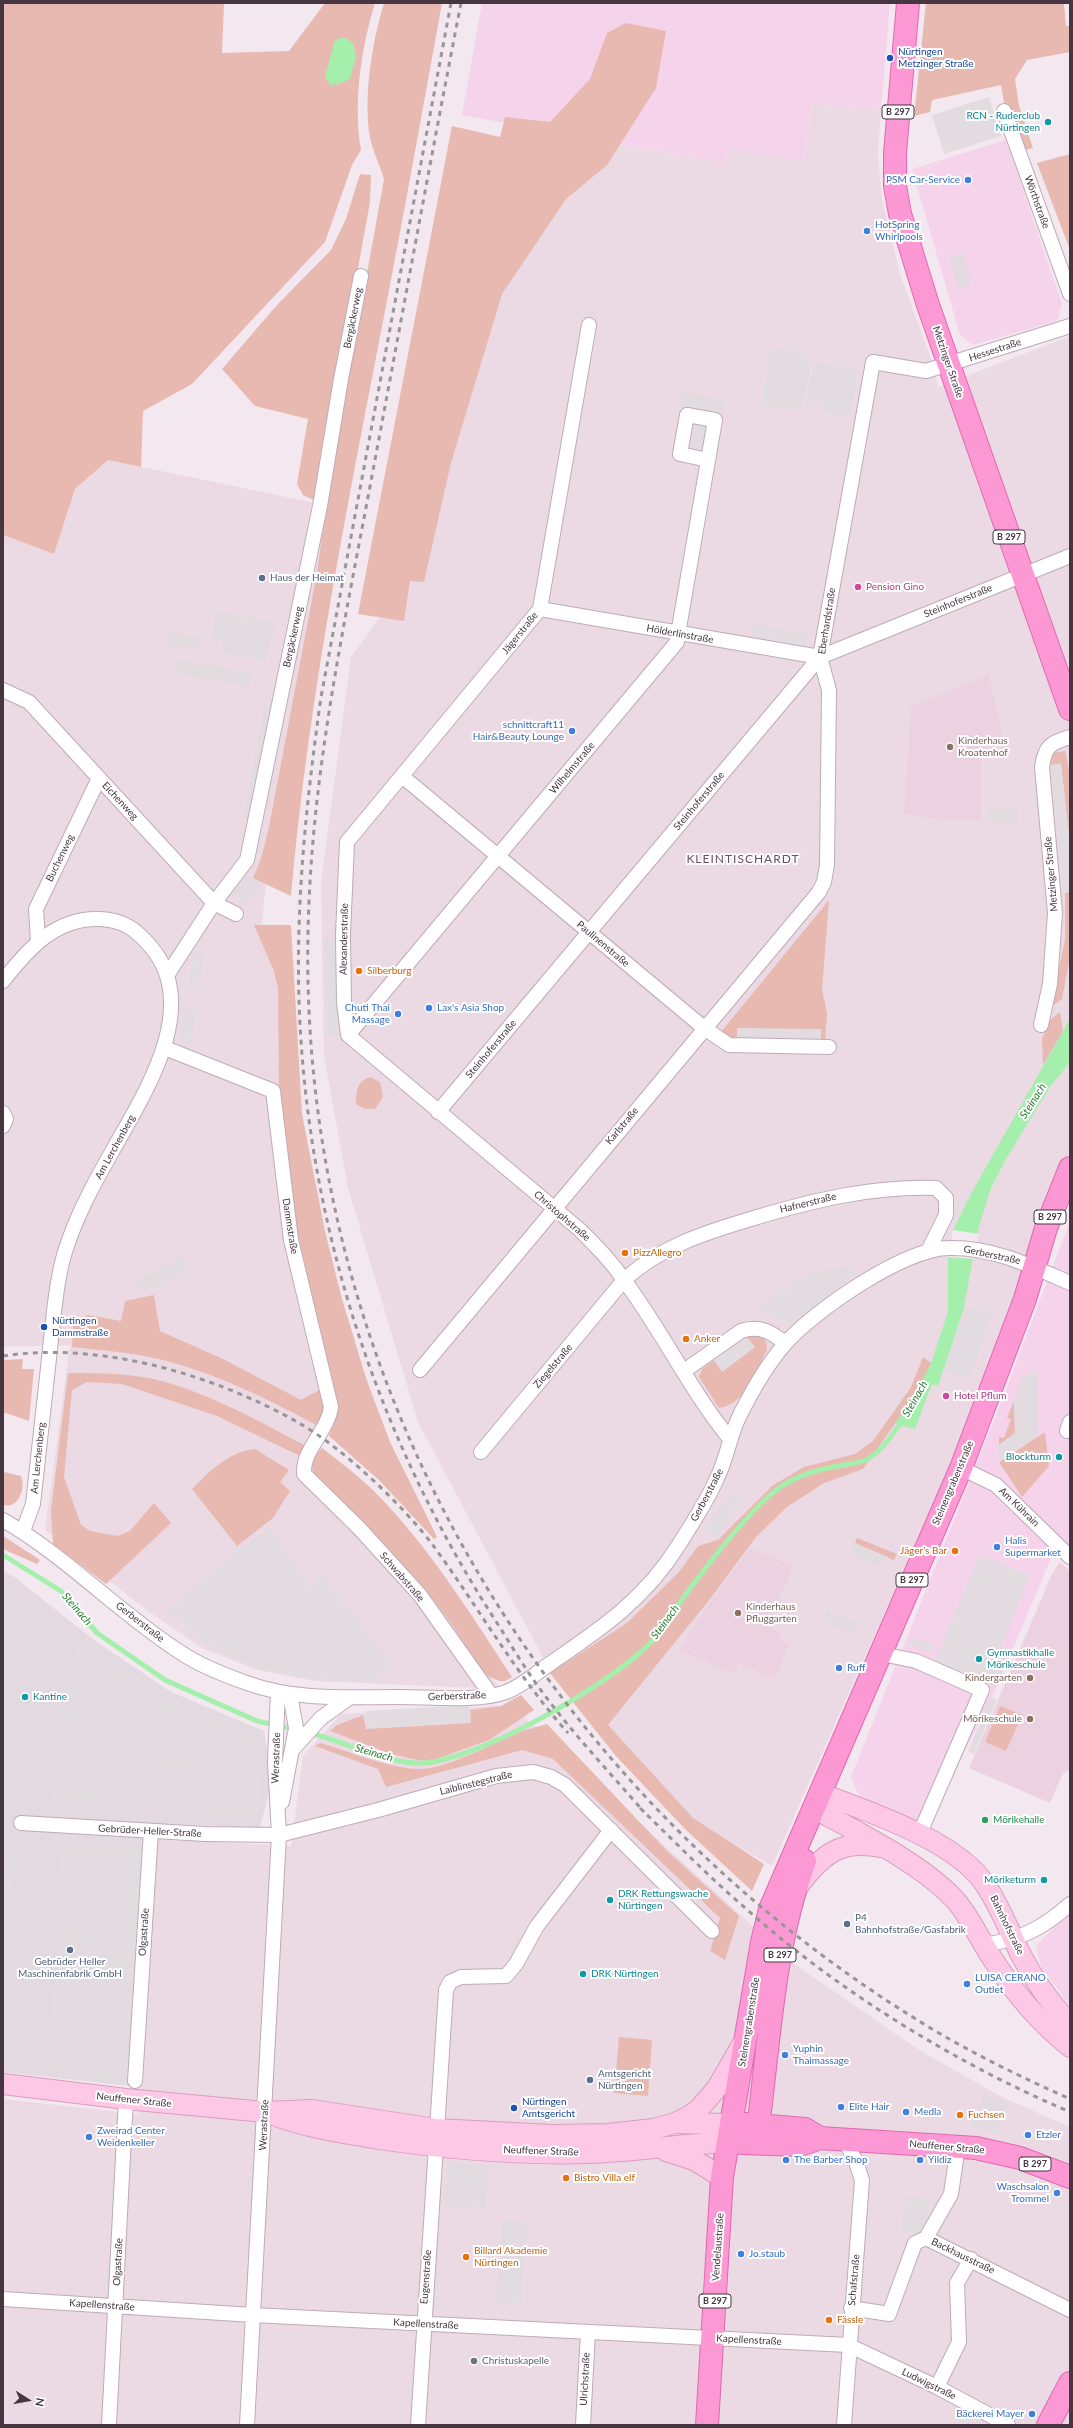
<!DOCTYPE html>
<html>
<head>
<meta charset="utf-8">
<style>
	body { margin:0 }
	#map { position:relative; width:1073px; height:2428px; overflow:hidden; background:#f3e8ef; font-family:Lato,sans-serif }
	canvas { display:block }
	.frame { position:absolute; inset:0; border:4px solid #463642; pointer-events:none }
	.north { position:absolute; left:8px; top:2380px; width:40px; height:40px; -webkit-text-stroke:3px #fff; paint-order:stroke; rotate:101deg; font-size:11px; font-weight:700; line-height:16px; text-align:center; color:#463642 }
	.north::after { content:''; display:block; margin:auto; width:14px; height:18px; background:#463642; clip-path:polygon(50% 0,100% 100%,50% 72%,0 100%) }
</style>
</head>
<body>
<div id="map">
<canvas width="1073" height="2428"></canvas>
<div class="frame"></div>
<div class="north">N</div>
</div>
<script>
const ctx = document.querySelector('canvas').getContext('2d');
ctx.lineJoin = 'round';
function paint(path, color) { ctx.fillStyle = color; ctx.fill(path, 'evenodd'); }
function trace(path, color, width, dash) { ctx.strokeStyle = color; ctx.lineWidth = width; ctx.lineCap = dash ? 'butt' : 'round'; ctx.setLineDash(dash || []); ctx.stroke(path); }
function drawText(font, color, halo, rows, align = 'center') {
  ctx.font = font + ' Lato,sans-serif'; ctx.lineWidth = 4; ctx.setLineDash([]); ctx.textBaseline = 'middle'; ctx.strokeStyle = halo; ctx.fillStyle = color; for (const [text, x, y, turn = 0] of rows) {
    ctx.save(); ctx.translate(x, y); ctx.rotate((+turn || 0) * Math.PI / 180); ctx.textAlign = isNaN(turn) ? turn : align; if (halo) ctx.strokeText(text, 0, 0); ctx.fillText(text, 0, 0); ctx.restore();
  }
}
const residential = new Path2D(`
	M812,103L881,109L878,157L882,199L900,274L930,356L938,387L1070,336V1170L952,1461L772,1866L690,1819L547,1665L418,1422L348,1188L324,1056L321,882L351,657L418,565L513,247L592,139L725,163L728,148L804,161Z
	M108,460L330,506L268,859L261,935L278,978L339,1398L313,1471L433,1596L498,1686L476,1688L314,1681L257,1670L202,1648L145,1609L45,1530L70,1345L3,1347V535L54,554L75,489Z
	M511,1705L793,1963L919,2050L1002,2097L1070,2127V2425H3V2099L138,2114L155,1839L291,1846L303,1756L341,1714Z`);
const commercial = new Path2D(`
	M482,3H890L881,109L812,103L804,161L728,148L725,163L462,115Z
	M1006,140L1062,304L1057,321L973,345L960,335L912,169Z
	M1070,1221V1546L1060,1537L996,1689L924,1833L863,1805L851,1777L1004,1395Z
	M1070,1911V2006L1041,1967L1036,1946Z`);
const industrial = new Path2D(`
	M3,1571L13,1576L94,1640L171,1692L264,1731L272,1779L260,1828L145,1823L129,2086L3,2072Z`);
const education = new Path2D(`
	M989,675L1004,743L981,750V820H940L904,813L911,706Z
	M750,1548L793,1566L767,1626L783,1634L780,1640L789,1644L774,1679L739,1663L734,1674L679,1650L712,1599Z
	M1060,1562L1070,1571V1770L1063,1773L1050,1803L969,1768L1052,1574Z`);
const green = new Path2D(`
	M3,3H224L222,53L289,51L325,3H375C361,49 353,102 361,150L352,165L325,242L192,384L143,411L141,467L108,460L75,489L54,554L3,535Z
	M384,3H442C425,97 408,191 390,285C351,488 309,690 291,896L253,878L261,859L269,827L317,573L329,484L384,179C380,166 373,151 370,138C363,96 372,43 384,3Z
	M926,3H1064L1066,26H1070V52L1027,60L1015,79L1019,106L1033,148L1021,151L1005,108L1001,85L932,100L930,112L914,116Z
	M626,23L666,31L656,88L607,165L566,199L502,294L451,463L424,582L410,581L404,621L358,614L452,126L500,137L505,117L550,122L590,79L607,33Z
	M1070,154V250L1037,163Z
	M360,174L371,175L370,202L316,501L303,495L297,484L308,419L255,406L222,369L277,305L331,250L346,219Z
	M1065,751L1070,774V845L1061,764L1051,765L1053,753Z
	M1070,892V957L1062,999L1051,1007L1065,940V893Z
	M829,900L822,990L827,1013L825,1041L821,1040V1029H737V1040L729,1039L721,1032Z
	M254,925H291L302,1114L325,1231L342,1299L367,1381L390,1442L437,1537L434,1539L380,1481L329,1436L338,1405L320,1333L296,1225L279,1090L278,988L274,971Z
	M1060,1012L1063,1031L1043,1065L1042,1039L1049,1021Z
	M370,1077L380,1082L383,1097L375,1109H365L356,1104C357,1090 356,1082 370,1077Z
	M154,1295L160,1331L223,1359L301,1400L321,1389L326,1412L318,1426C266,1398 212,1371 154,1358C128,1352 99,1350 72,1347L73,1326L88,1315L121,1321L125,1301Z
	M751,1333C761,1337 768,1338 767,1350C755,1371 746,1404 719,1408L699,1377L702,1369L714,1360L723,1371L754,1348L746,1336Z
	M923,1357L931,1363L916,1394L863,1469L824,1483L787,1507L756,1537L710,1599L608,1725L693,1818L764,1864L752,1891L685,1829L615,1755L550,1673L627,1623L679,1572L698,1546L718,1540L772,1486L804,1467L855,1454L873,1441L911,1387Z
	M23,1359L22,1369H34L29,1421L3,1412V1360Z
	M68,1373C100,1373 131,1373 162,1381C213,1395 260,1422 306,1446L300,1456L217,1416L122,1384L87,1382L72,1390L64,1477L81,1525L90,1531L118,1536L130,1531L154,1503L171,1523L106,1584L53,1544L51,1510Z
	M1014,1401L1015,1433L999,1445V1437L1004,1438L1011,1419L1007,1418Z
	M1045,1432L1049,1466L1022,1497L999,1462Z
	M322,1448C339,1461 357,1475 373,1490C428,1545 470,1613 512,1677L505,1681H499L488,1676L481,1670L453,1626L431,1597L313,1473L312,1460Z
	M255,1449L289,1470L280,1482L290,1491L273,1518L237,1546L192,1489C210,1471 228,1452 255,1449Z
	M4,1472L21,1476C26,1488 19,1509 3,1505Z
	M3,1536L40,1560L37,1564L3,1549Z
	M857,1538L897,1554L894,1560L855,1543Z
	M521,1695L534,1710L489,1740L431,1761L417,1760L391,1754L330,1731L337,1725L363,1715L366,1729L471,1723L470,1710L501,1706Z
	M1000,1706L1022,1715L1006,1751L985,1742Z
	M547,1724L666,1850L739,1916L725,1960L710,1951L720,1918L553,1759L522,1750L386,1787L378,1769L315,1746L320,1743C351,1752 385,1767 417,1769C446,1770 491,1744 518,1733C527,1729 537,1727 547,1724Z
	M619,2037L652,2040L648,2096L614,2093Z`);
const parking = new Path2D(`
	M989,97L1001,136L944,154L932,115Z
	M963,253L971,285L958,288L950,257Z
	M772,347L812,354L801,411L762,404Z
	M814,362L858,370L849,416L821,411L822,403L807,400Z
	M683,392L725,400L722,414L681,407Z
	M695,423L706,425L702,450L691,448Z
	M216,611L274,622L266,661L220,652L222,642L211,639Z
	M755,624L807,634L805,645L753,636Z
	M170,632L200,638L198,650L167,645Z
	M177,659L252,673L250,687L175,673Z
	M265,704L275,706L253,820L243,818Z
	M1061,763L1070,845V892L1065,893L1051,765Z
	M988,809H1018V822H988Z
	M247,875L260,882L246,903L233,895Z
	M325,939H336L338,1036H327Z
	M195,950L205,952L198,988L188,986Z
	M186,1008L197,1011L190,1043L179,1041Z
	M737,1028L821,1029V1040H737Z
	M184,1256L191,1268L142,1294L135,1282Z
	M850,1266L856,1273L793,1326L759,1307L801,1279L823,1270Z
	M964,1307L991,1312L970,1379L943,1370Z
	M746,1336L755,1347L722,1372L714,1360Z
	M1037,1370V1437L999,1462V1445L1015,1433L1014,1401L1022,1376Z
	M731,1493L741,1502L715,1537L705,1531Z
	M269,1527L310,1586L323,1576L392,1665L368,1682L312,1679L257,1668L209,1647L168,1609Z
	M855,1543L885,1556L881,1567L850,1554Z
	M980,1554L1030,1576L1001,1646L1012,1651L996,1688L935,1661Z
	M826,1610L857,1623L852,1634L822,1621Z
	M911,1637L934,1646L931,1653L908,1644Z
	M77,1649L104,1651L103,1670L132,1673L131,1684L142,1685V1698L183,1703L199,1715L231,1726L230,1736L260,1738L257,1817L202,1814L205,1768L136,1763L132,1806L54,1800L65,1662L76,1663Z
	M991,1697L997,1700L974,1754L968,1751Z
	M468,1705L469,1722L367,1728L366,1711Z
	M63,1845L142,1850L127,2081L50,2074Z
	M3,1850L17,1853L3,1922Z
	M984,2093L1009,2104L997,2133L970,2127Z
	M448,2162L487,2165L485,2208L445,2206Z
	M905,2196L929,2198L926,2234L902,2232Z
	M502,2220L527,2222L521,2304L497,2302Z`);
const water = new Path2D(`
	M344,37L353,43L356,56L350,79L339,84L330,85L325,76L335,40Z
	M1070,1019V1062L1050,1087L1006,1159L991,1188L979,1226L964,1307L938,1386L932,1384L915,1429L895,1424L916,1394L931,1363L948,1312V1257L953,1230L974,1188Z`);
const pier = new Path2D(`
	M953,1230L979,1234L974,1259L948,1257Z`);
const stream = new Path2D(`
	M3,1555L61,1591L97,1633L165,1680L257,1721L294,1729
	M309,1733C345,1741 378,1761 415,1763C469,1767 615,1682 652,1641C665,1627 675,1609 686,1594C709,1563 740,1522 769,1496C789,1478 811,1471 838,1466C846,1464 855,1464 863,1461C880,1455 893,1433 903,1420`);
const minor = new Path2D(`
	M1004,111L1070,294
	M540,609L820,657
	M3,690L29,702L214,903L236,914
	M402,776L704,1028L729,1045L829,1047
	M38,942L36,909L99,778
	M168,974L214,903L247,860L320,506L341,379L361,276
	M3,981C28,949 56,917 100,919C123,920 136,929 151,947C202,1007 144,1094 113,1150C94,1183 75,1218 64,1255C55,1288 53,1324 49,1358C44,1407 38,1456 33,1504L23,1531
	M1041,1025L1050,984L1055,913L1042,767C1045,746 1050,743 1070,737
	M348,1035L677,642L678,634L715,420L687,415L680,454L708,460
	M348,1035L344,1003L343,935L347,842L540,609L589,325
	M348,1035L580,1230C596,1246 611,1261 624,1280C662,1331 690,1390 730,1439
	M165,1048L273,1091L291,1240L331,1407C328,1431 302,1450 304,1474L359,1528L420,1595L491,1695
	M438,1112L820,657L1070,556
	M3,1113L6,1119L3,1126
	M420,1370L819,892L824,882L827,865L829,690L820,657L873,362L926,371L1070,326
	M684,1371L741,1331C760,1325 771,1332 785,1343
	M1067,1431L1070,1422
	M481,1452L624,1280C661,1246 707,1232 754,1218C814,1200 873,1186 936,1188L946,1198V1215L928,1251
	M961,1468L996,1485L1070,1557
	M3,1520C67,1557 118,1612 180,1652C200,1666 224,1675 247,1683C296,1701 348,1697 399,1697C429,1697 480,1702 506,1692C523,1686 537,1672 551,1663C602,1628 645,1599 678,1546C692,1524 708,1500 718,1476C728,1455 730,1433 741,1413C753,1389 767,1365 784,1345C813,1311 905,1248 949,1248C993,1247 1031,1266 1070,1283
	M882,1654L916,1661L982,1690L919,1835
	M294,1748L321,1718L349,1698
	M282,1802L296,1728L290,1694
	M21,1823L205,1834L279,1835L378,1810L496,1776L533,1772L551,1777L565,1785L712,1931
	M984,1945C1021,1939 1042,1929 1070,1904
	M135,2081L151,1831
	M843,2139L855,2159L862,2180L844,2425
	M926,2238L951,2194L958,2146
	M3,2299L253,2315L848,2345L937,2387L1008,2425
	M851,2308L889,2314L915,2243L926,2238L1070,2310
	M937,2387L959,2342L957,2283L971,2259
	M109,2425L126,2099
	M247,2425L279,1835L275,1761L278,1692
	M418,2425L446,1990L450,1982L461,1977L506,1976L516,1964L537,1926L611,1830
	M583,2425L588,2332`);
const secondary = new Path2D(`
	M820,1793C869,1812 955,1840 985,1884C1000,1906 1009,1931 1021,1955C1034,1980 1050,2003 1070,2024
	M826,1815C866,1836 927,1868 957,1902C971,1919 980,1940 992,1958C1013,1991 1039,2022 1070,2047
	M799,1885C822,1855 840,1839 880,1847
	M3,2084L126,2099L265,2112L312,2110L436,2129L552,2135L608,2134L653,2129L675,2123L689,2116L699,2109L717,2088L743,2043
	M276,2116C309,2128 339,2132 373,2138C445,2149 518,2155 590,2153C637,2151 683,2144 729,2142
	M677,2123L732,2124
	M666,2151L694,2160L722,2177`);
const primary = new Path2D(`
	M908,3L895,153V186L900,214L928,305L1070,709
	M745,2124L805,2129L820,2138
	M742,2143L800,2145L820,2138L976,2148L1020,2158L1070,2177
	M756,2143C769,2050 772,1949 805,1861
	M707,2425L722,2177L762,1942L770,1909L961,1468L1025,1299L1046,1228L1070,1168
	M1048,2425L1070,2383`);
const rail = new Path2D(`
	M451,3L321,697C305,811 293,925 301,1041C315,1249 385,1452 499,1626C514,1650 529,1675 546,1697C576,1737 611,1774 644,1812
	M461,3C430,162 401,322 371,481C345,620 315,760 309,902C288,1359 533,1783 919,2021C967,2051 1019,2076 1070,2099
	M3,1356C100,1341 215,1375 299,1423C343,1448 405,1507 435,1548C480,1610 517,1676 568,1733
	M640,1808C674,1841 707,1875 743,1906C836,1990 955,2063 1070,2112`);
const markers = [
	[890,58,4,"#1a4fb4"],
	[1048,122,4,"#0f9aa8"],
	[968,180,4,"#3f7fe0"],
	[867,231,4,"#3f7fe0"],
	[262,578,4,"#5c6f8a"],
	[858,587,4,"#d1479c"],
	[572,731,4,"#3f7fe0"],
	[950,747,4,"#8d6e63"],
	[359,971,4,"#e8710a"],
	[429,1008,4,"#3f7fe0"],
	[398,1014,4,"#3f7fe0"],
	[625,1253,4,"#e8710a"],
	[44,1327,4,"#1a4fb4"],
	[686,1339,4,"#e8710a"],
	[946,1396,4,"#d1479c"],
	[1059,1457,4,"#0f9aa8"],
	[997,1547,4,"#3f7fe0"],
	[955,1551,4,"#e8710a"],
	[738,1613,4,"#8d6e63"],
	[979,1659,4,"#0f9aa8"],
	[839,1668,4,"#3f7fe0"],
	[1030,1678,4,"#8d6e63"],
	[25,1697,4,"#0f9aa8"],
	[1030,1719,4,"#8d6e63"],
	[985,1820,4,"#2e9e5b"],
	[1044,1880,4,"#0f9aa8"],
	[610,1900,4,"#0f9aa8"],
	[847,1924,4,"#5c6f8a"],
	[70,1950,4,"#5c6f8a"],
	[583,1974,4,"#0f9aa8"],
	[967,1984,4,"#3f7fe0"],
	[785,2055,4,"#3f7fe0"],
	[590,2080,4,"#5c6f8a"],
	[841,2107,4,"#3f7fe0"],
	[514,2108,4,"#1a4fb4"],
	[906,2112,4,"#3f7fe0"],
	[960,2115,4,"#e8710a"],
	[1028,2135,4,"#3f7fe0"],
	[89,2137,4,"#3f7fe0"],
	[786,2160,4,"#3f7fe0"],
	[920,2160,4,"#3f7fe0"],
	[566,2178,4,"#e8710a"],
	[1057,2193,4,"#3f7fe0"],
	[741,2254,4,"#3f7fe0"],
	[466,2257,4,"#e8710a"],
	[829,2320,4,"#e8710a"],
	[474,2361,4,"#6b7280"],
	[1032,2414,4,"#3f7fe0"]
];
const shields = [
	[898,112,32],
	[1009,537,32],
	[1050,1217,32],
	[912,1580,32],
	[780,1955,32],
	[1035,2164,32],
	[715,2301,32]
];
const shieldNames = [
	["B 297",898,112],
	["B 297",1009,537],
	["B 297",1050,1217],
	["B 297",912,1580],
	["B 297",780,1955],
	["B 297",1035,2164],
	["B 297",715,2301]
];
const transitNames = [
	["Nürtingen",898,52],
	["Metzinger Straße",898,64],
	["Nürtingen",52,1321],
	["Dammstraße",52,1333],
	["Nürtingen",522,2102],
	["Amtsgericht",522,2114]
];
const cultureNames = [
	["RCN - Ruderclub",1040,116,"right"],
	["Nürtingen",1040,128,"right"],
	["Blockturm",1051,1457,"right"],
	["Gymnastikhalle",987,1653],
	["Mörikeschule",987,1665],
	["Kantine",33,1697],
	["Möriketurm",1036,1880,"right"],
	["DRK Rettungswache",618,1894],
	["Nürtingen",618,1906],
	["DRK Nürtingen",591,1974]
];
const shopNames = [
	["PSM Car-Service",960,180,"right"],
	["HotSpring",875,225],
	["Whirlpools",875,237],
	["schnittcraft11",564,725,"right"],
	["Hair&Beauty Lounge",564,737,"right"],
	["Chuti Thai",390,1008,"right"],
	["Massage",390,1020,"right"],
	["Lax's Asia Shop",437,1008],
	["Halis",1005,1541],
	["Supermarket",1005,1553],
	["Ruff",847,1668],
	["LUISA CERANO",975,1978],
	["Outlet",975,1990],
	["Yuphin",793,2049],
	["Thaimassage",793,2061],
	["Elite Hair",849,2107],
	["Medla",914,2112],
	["Zweirad Center",97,2131],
	["Weidenkeller",97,2143],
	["Etzler",1036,2135],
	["The Barber Shop",794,2160],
	["Yildiz",928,2160],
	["Waschsalon",1049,2187,"right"],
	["Trommel",1049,2199,"right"],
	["Jo.staub",749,2254],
	["Bäckerei Mayer",1024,2414,"right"]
];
const streetNames = [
	["Wörthstraße",1037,202,70],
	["Bergäckerweg",353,318,-79],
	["Hessestraße",995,350,-18],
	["Metzinger Straße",948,362,71],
	["Steinhoferstraße",958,601,-22],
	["Eberhardstraße",827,621,-81],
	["Jägerstraße",520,633,-51],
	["Hölderlinstraße",680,634,10],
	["Bergäckerweg",293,637,-78],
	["Wilhelmstraße",572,768,-50],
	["Eichenweg",120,801,47],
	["Steinhoferstraße",699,801,-50],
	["Buchenweg",60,858,-64],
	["Metzinger Straße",1051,874,-95],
	["Alexanderstraße",344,939,-89],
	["Paulinenstraße",603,944,40],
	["Steinhoferstraße",491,1049,-50],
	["Karlstraße",622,1126,-50],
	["Am Lerchenberg",115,1147,-61],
	["Hafnerstraße",808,1203,-14],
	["Christophstraße",562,1216,41],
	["Dammstraße",290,1226,81],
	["Gerberstraße",992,1255,12],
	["Ziegelstraße",553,1366,-50],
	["Am Lerchenberg",38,1458,-84],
	["Steinengrabenstraße",953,1483,-67],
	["Gerberstraße",707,1495,-62],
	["Am Kührain",1019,1507,44],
	["Schwabstraße",402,1577,49],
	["Gerberstraße",140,1622,38],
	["Gerberstraße",457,1696,-2],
	["Werastraße",276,1758,-88],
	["Laiblinstegstraße",476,1783,-14],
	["Gebrüder-Heller-Straße",150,1831,3],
	["Bahnhofstraße",1007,1925,64],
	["Olgastraße",144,1932,-86],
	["Steinengrabenstraße",749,2022,-81],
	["Neuffener Straße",134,2100,6],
	["Werastraße",264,2125,-87],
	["Neuffener Straße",947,2147,5],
	["Neuffener Straße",541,2151,2],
	["Vendelaustraße",718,2247,-86],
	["Backhausstraße",963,2256,26],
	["Olgastraße",118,2262,-87],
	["Eugenstraße",426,2277,-86],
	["Schafstraße",854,2280,-85],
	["Kapellenstraße",102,2305,4],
	["Kapellenstraße",426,2324,3],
	["Kapellenstraße",749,2340,3],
	["Ulrichstraße",585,2379,-87],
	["Ludwigstraße",929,2384,26]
];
const serviceNames = [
	["Haus der Heimat",270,578],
	["P4",855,1918],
	["Bahnhofstraße/Gasfabrik",855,1930],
	["Gebrüder Heller",70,1962,"center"],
	["Maschinenfabrik GmbH",70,1974,"center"],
	["Amtsgericht",598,2074],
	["Nürtingen",598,2086]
];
const hotelNames = [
	["Pension Gino",866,587],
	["Hotel Pflum",954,1396]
];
const educationNames = [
	["Kinderhaus",958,741],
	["Kroatenhof",958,753],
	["Kinderhaus",746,1607],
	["Pfluggarten",746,1619],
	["Kindergarten",1022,1678,"right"],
	["Mörikeschule",1022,1719,"right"]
];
const foodNames = [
	["Silberburg",367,971],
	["PizzAllegro",633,1253],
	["Anker",694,1339],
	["Jäger's Bar",947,1551,"right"],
	["Fuchsen",968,2115],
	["Bistro Villa elf",574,2178],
	["Billard Akademie",474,2251],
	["Nürtingen",474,2263],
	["Fässle",837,2320]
];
const leisureNames = [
	["Mörikehalle",993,1820]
];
const worshipNames = [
	["Christuskapelle",482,2361]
];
const waterNames = [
	["Steinach",1033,1101,-58],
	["Steinach",915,1399,-60],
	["Steinach",77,1609,49],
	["Steinach",665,1622,-54],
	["Steinach",374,1753,16]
];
const quarterNames = [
	["KLEINTISCHARDT",743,859]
];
paint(residential, '#ebdae4');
paint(commercial, '#f5d3eb');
paint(industrial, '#e3d9e0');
paint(education, '#ecd2e1');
paint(green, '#e7b9b1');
paint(parking, '#e2dce0');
paint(water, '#a5efad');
paint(pier, '#f3e8ef');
trace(stream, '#a5efad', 5);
trace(minor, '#bfaab8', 16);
trace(secondary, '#d89dbe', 22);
trace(primary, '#e168b1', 24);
trace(minor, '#fff', 14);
trace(secondary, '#fdc8e5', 20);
trace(primary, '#fc98d3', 22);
trace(rail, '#969696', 3, [5, 5]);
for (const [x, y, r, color] of markers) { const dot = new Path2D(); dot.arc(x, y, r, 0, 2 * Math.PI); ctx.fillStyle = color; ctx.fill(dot); trace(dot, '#fff', 1.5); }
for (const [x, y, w] of shields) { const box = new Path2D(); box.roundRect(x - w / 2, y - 7, w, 14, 3); ctx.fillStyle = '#fff'; ctx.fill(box); trace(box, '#463642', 1); }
drawText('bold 9px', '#463642', null, shieldNames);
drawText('10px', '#164399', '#fff', transitNames, 'left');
drawText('10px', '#0d838f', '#fff', cultureNames, 'left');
drawText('10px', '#366cbe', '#fff', shopNames, 'left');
drawText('10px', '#463642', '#fff', streetNames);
drawText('10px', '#4e5e75', '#fff', serviceNames, 'left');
drawText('10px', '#b23c85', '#fff', hotelNames, 'left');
drawText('10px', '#785e54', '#fff', educationNames, 'left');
drawText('10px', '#c56008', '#fff', foodNames, 'left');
drawText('10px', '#27864d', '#fff', leisureNames, 'left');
drawText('10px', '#5b616d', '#fff', worshipNames, 'left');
drawText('italic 11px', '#288033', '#fff', waterNames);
ctx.letterSpacing = '1px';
drawText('12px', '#694e61', '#fff', quarterNames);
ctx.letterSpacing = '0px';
</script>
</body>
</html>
